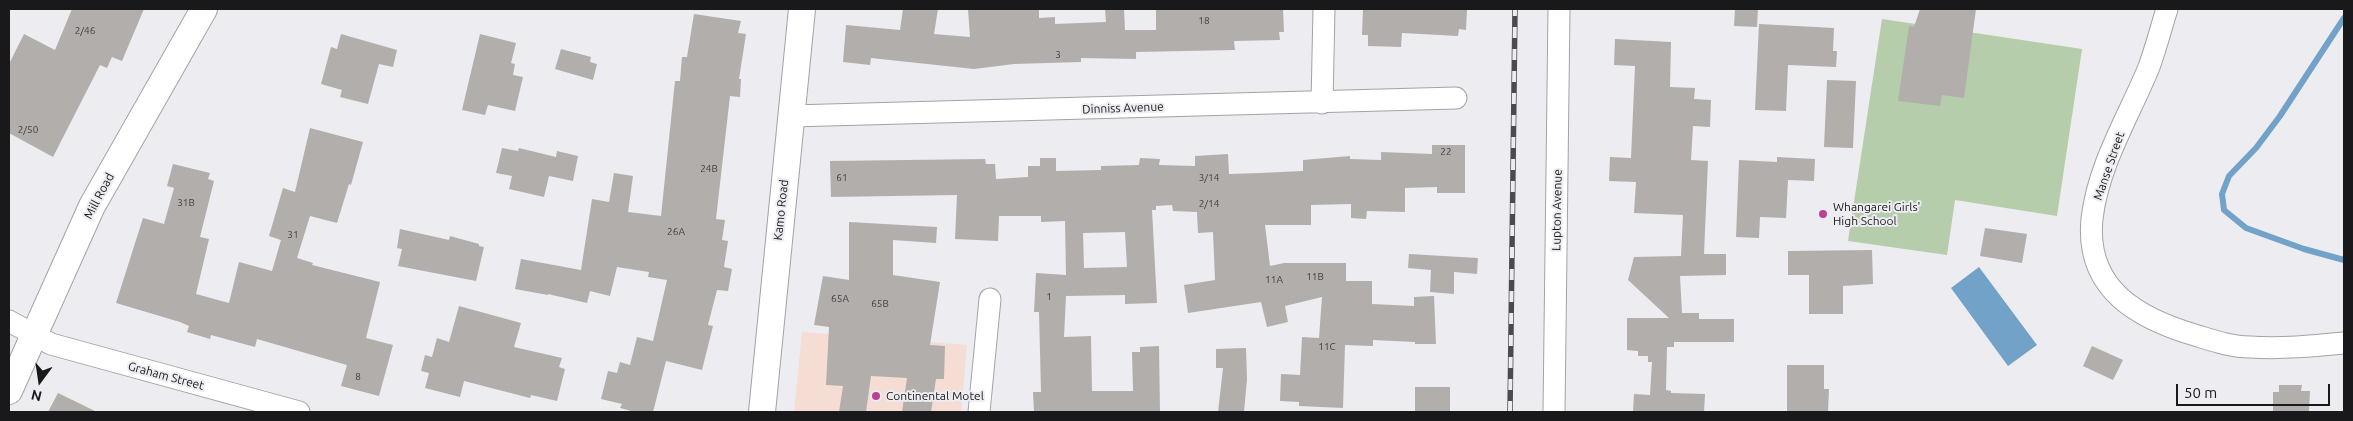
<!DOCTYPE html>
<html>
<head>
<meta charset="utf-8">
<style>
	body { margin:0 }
	#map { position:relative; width:2353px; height:421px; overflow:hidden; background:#ececf1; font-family:Ubuntu,sans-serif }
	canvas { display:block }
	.frame { position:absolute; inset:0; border:10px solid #19191b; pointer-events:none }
	.north { position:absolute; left:15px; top:356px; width:50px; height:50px; -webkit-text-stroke:4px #ececf1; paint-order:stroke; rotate:194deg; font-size:14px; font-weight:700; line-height:20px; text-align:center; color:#19191b }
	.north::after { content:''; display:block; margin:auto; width:18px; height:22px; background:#19191b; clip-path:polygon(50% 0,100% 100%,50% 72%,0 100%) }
	.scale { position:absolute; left:2176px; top:384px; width:154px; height:22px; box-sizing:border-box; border:2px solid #19191b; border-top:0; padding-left:6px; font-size:15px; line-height:18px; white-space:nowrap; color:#19191b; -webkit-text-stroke:4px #ececf1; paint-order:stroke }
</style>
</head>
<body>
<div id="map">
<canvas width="2353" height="421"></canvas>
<div class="frame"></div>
<div class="north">N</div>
<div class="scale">50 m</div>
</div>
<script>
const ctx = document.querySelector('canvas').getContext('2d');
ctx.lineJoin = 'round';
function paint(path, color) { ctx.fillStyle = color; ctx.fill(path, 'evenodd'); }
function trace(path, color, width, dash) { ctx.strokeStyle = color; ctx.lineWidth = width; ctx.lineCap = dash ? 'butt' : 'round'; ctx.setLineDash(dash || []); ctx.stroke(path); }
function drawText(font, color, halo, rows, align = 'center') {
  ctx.font = font + ' Ubuntu,sans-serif'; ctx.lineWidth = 4; ctx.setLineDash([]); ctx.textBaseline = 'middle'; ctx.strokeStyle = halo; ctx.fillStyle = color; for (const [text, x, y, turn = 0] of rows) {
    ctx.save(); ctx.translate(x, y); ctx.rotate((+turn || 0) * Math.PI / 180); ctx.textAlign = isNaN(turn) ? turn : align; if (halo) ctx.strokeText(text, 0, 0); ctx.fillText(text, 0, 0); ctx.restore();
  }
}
const commercial = new Path2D(`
	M802,332L967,345L961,412H794Z`);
const green = new Path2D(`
	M1882,19L2082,49L2057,216L1955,200L1947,255L1848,241Z`);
const water = new Path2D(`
	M1979,267L2037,345L2008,366L1951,288Z`);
const stream = new Path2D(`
	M2344,18L2280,116L2256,148L2229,176L2222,194L2224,210L2246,228L2304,249L2344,260`);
const building = new Path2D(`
	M72,9H144L122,61L112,57L107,68L100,65L53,157L9,133V64L24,34L55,50Z
	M903,9H938L934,34L970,37L968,9H1039V18L1055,17V24L1106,22L1105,9H1124L1125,30H1156V9H1283L1284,32H1279L1280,40L1234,41L1235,50L1136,52V59L1081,58V62L1014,64L974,69L871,58L870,65L843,62L846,25L900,30Z
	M1363,9H1467L1466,30L1459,29L1458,36L1402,33L1401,47L1368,46V35H1362Z
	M1735,9H1758L1757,27L1734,26Z
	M1920,9H1976L1964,98L1942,95L1940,106L1898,101L1909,26L1914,27Z
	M694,14L741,21L738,33L746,34L739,79H741L740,97L730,96L716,219L725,220L722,240L728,241L724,267L732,269L728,291L717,290L708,325L713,326L702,370L666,361L653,412H635L620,408L622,404L601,399L608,371L617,373L620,362L630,365L637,337L653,341L667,280L648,277L649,272L617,267L610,296L590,291L587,303L548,294V295L515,289L521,259L581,270L592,199L609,202L614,173L633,176L628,212L661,216L675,81H680L682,57H687Z
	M1759,24L1834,28L1833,51H1837L1836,67L1788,65L1786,111L1755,110Z
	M341,34L397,50L393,67L379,64L368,104L340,97L342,90L321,84L331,47L337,49Z
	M480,34L516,43L511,63L515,64L513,75L523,77L515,111L488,105L485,115L462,110Z
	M1615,39L1671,42L1670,87L1695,88L1694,99L1711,100L1710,127L1693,126L1691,160L1708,161L1704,254H1726V275L1680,276L1682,313H1699V319H1734V342H1674V347H1667L1666,390L1671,391V393L1705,394L1704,412H1633L1634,394L1650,395L1652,362H1648V356H1638V351L1627,350V318H1669L1628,280L1634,257L1681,256L1683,215L1634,213L1636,182L1609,181L1610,157L1631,158L1635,66L1614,65Z
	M561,49L591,57L590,62L597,64L593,80L555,69Z
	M1827,80L1856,81L1853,148L1824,147Z
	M310,128L363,142L351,185L349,184L337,223L310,216L297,258L313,263L312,265L380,282L366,338L393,345L379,396L341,386L347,365L257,339L255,347L211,335L210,339L187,332L189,326L180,322L116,303L143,218L164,224L174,188L167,186L173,164L210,173L208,179L214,181L200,237L209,239L196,294L229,303L239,262L272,271L281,240L269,236L283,188L295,192Z
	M1432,145H1465V193H1437V187L1405,188V212L1367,211L1366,219L1351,218V204L1311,205V225H1265L1270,266L1284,263H1346V281H1372V304L1414,306V297L1434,296L1436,344H1415V342L1373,340V346L1345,345L1343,408L1299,406V402L1280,401L1281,374L1300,375L1302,337L1319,338L1322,297L1285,306L1288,322L1267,327L1261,302L1188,313L1184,285L1215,280L1213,232L1198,233L1197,212L1173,211L1172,205L1156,206V210H1152L1157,303L1125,304V295L1066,296L1064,337L1091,336L1092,391H1133L1132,352H1140V347L1159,346L1160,412H1034L1033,392H1041L1039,312H1034L1036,273L1066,275L1065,221L1041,222V216H999L998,241L955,239L957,195L831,197L830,161L985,159L986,164H995L996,179L1028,177V166H1040V158H1056V171L1101,170V166L1139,165L1140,158L1160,159L1159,165L1195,166V156L1228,154L1229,174L1260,173L1303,171V160L1350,156V159L1381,160V152L1432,154ZM1125,232L1127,267L1084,268L1083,233Z
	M502,148L518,151L519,148L556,157L557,151L578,156L573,181L549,176L544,197L509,189L512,176L496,173Z
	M1777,157L1815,159L1814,181L1788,180L1786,218L1760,217L1759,238L1736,237L1739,160L1777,162Z
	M849,222L937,227L936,243L893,240V275L940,282L930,345L945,346L944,379H936L931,412H902L907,378L871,376L866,412H839L843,386L826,385L829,327L814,325L823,276L849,280Z
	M1985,228L2027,234L2022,263L1980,256Z
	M400,229L449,240L450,236L479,244V246L484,247L476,281L398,266L402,249L397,248Z
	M1872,250L1873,284L1843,286V314H1809V275H1788V251Z
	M1409,254L1478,258L1477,274L1454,272V294L1430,292L1431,270L1408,268Z
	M459,306L521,323L514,347L562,358L559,367L565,369L557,401L531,395L530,398L464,381L460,397L425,388L429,373L421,371L425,355L432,357L437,338L449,342Z
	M2092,346L2123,360L2113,380L2083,366Z
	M1246,348L1247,379L1244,412H1218L1223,368H1216V349Z
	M1787,365H1824V389H1829L1828,412H1787Z
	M2279,385H2302L2301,391H2310L2309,412H2273V392H2279Z
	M1415,387H1450V412H1415Z
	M58,393L97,412H48Z`);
const minor = new Path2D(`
	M2167,9C2161,28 2156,48 2149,67C2129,116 2098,165 2092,219C2085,290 2139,319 2198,336C2214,341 2232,347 2250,347C2281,349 2313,346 2344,343
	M1322,103L1324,9
	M791,116L1456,98
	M9,321L51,344L299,412
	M979,412L990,299
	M1554,412L1559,9`);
const major = new Path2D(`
	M9,391L92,206L204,9
	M762,412L802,9`);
const rail = new Path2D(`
	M1510,412L1515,9`);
const markers = [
	[1823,214,5,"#ba4196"],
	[876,396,5,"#ba4196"]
];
const numberNames = [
	["18",1204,21],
	["2/46",85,31],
	["3",1058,55],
	["2/50",28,130],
	["22",1446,152],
	["24B",709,169],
	["61",842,178],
	["3/14",1209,178],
	["31B",186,203],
	["2/14",1209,204],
	["26A",676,232],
	["31",293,235],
	["11B",1315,277],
	["11A",1274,280],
	["1",1049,297],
	["65A",840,299],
	["65B",880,304],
	["11C",1327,347],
	["8",358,377]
];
const streetNames = [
	["Dinniss Avenue",1123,108,-2],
	["Manse Street",2109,166,-71],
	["Mill Road",99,196,-62],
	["Kamo Road",781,210,-84],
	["Lupton Avenue",1557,210,-89],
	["Graham Street",166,376,15]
];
const poiNames = [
	["Whangarei Girls'",1833,207],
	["High School",1833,221],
	["Continental Motel",886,396]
];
paint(commercial, '#f5ddd3');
paint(green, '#b6cdac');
paint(water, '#73a2c9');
trace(stream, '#73a2c9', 6);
paint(building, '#b2aeac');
trace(minor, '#a3a3a7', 23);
trace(major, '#a3a3a7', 28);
trace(minor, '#fff', 21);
trace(major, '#fff', 26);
trace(rail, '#4b4b4e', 5.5);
trace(rail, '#ececf1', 4, [11]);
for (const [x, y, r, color] of markers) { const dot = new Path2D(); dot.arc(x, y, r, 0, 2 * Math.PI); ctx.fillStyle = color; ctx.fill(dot); trace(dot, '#ececf1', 2); }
drawText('10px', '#3f3e3f', null, numberNames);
drawText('12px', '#19191b', '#ececf1', streetNames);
drawText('12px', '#19191b', '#ececf1', poiNames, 'left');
</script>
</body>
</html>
